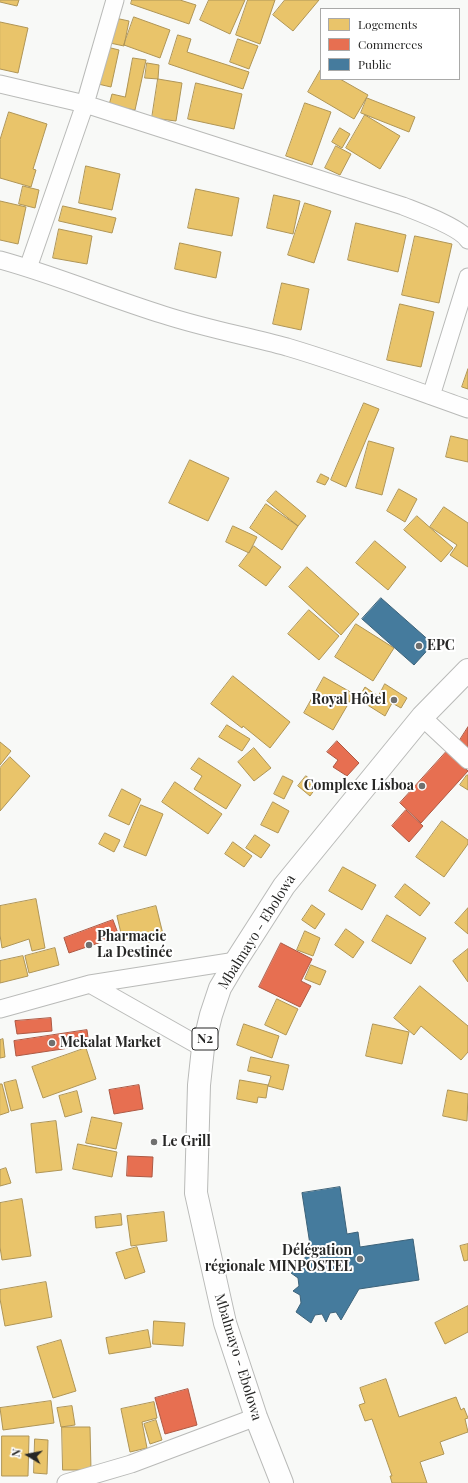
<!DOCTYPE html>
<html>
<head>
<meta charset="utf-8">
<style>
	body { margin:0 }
	#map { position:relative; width:468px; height:1483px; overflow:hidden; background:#f8f9f7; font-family:"Playfair Display",serif }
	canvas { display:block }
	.legend { position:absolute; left:320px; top:8px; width:140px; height:72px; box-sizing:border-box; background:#fff; border:1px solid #a9a9a8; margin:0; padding:5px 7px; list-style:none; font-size:12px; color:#272726 }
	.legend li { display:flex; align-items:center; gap:8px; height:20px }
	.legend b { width:20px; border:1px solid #a9a9a8 }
	.north { position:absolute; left:8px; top:1435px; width:40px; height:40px; -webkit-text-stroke:3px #fff; paint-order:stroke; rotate:280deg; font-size:11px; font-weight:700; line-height:16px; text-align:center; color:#272726 }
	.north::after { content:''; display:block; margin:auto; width:14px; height:18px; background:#272726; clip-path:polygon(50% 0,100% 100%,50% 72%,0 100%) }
</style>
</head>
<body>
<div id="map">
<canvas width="468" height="1483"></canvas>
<ul class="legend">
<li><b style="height:11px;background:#e9c46a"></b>Logements</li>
<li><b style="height:11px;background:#e76f51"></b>Commerces</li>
<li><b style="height:11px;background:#457b9d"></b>Public</li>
</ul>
<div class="north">N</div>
</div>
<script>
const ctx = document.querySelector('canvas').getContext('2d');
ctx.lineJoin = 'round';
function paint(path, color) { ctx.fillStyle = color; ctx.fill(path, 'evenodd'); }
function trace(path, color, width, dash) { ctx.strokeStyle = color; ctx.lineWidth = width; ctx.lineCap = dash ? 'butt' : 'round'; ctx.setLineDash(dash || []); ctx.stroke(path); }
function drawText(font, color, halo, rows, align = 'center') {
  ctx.font = font + ' "Playfair Display",serif'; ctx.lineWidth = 4; ctx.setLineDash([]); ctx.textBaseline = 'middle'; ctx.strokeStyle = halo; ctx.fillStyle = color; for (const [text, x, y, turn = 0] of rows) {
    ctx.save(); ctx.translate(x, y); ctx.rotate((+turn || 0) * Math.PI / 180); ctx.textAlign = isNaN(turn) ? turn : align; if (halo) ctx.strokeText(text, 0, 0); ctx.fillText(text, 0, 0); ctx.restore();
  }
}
const homes = new Path2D(`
	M0,0H19L17,6L0,2Z
	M132,0H180L196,5L189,24L131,4Z
	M209,0H245L230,34L200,20Z
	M248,0H275L260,44L236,35Z
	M285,0H319L293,31L273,15Z
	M134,17L170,30L160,58L124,45Z
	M115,18L129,21L124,46L110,43Z
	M0,22L28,28L18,73L0,69Z
	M178,35L191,39L187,52L249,72L243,89L169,64Z
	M238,39L258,46L249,69L230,62Z
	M107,47L119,50L111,87L98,84Z
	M133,58L146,60L135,110L109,105L112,94L125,97Z
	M147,63L159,65L158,79L145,78Z
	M321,69V79H340L368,95L354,119L308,92Z
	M158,79L182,83L176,121L152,118Z
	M196,83L242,94L234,129L188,119Z
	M367,98L415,117L409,132L361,113Z
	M305,103L331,112L312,165L286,156Z
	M9,112L47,124L33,169L36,170L31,187L0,178V140Z
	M365,115L400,136L380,169L346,148Z
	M340,128L350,134L342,148L332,142Z
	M336,146L351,154L340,175L325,168Z
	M86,166L120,174L112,210L79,203Z
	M23,186L39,190L35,208L19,204Z
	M196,189L239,198L232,236L188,228Z
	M274,195L300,201L293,234L267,228Z
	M0,201L26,207L18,244L0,240Z
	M305,203L331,211L314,263L288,255Z
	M63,206L116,218L112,233L59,221Z
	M356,223L406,235L398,272L348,260Z
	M59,229L92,236L87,264L53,258Z
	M415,236L452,244L439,303L402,295Z
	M180,243L221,252L216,278L175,269Z
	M282,283L309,289L301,330L273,324Z
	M400,304L434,312L421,367L387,360Z
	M468,369V389L462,387Z
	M364,403L379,409L346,487L331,480Z
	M451,436L468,440V462L446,457Z
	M369,441L394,448L382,495L356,488Z
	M190,460L229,478L208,521L169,503Z
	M321,474L329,478L325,485L317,482Z
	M399,489L417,499L405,522L387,511Z
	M276,491L306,516L298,526L267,501Z
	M266,504L298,526L282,550L250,528Z
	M444,507L468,523V567L450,555L457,545L430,527Z
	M417,516L453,548L441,562L404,530Z
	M233,526L257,537L249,553L226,542Z
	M375,541L406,567L388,590L356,563Z
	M254,546L281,567L266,586L239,566Z
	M307,567L359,614L341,635L289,587Z
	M309,610L339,636L319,660L288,634Z
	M356,624L394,648L373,681L335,657Z
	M233,676L290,722L270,748L243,726L242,728L211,704Z
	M324,677L354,694L333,730L304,713Z
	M385,684L407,698L401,708L392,703L385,716L358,699L365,687L378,696Z
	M227,725L250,739L242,751L219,737Z
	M0,742L11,751L0,765Z
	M254,748L271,768L254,781L238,762Z
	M10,757L30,776L0,811V768Z
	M199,758L241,785L226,809L194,789L202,776L191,769Z
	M467,775H468V790L460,785Z
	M283,776L293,781L284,799L274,794Z
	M306,776L318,785L310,796L298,786Z
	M175,782L222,814L208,834L162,802Z
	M122,789L141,799L129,825L109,816Z
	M273,802L289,811L278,833L261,825Z
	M141,805L163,814L146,856L124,847Z
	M442,821L468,840V844L444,877L416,857Z
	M105,833L120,840L114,852L99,844Z
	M255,835L270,845L261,858L246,848Z
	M233,842L252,856L244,867L225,854Z
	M343,867L376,885L362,910L329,891Z
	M405,884L430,903L420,916L395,897Z
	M36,899L45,948L32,951L29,939L2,948L0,935V906Z
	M312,905L325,914L315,929L302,920Z
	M156,906L164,938L146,943L144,937L123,942L117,916Z
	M468,908V934L455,923Z
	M387,915L426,938L411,964L372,941Z
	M346,929L364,942L353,958L335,945Z
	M305,931L320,938L313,956L297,950Z
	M55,948L59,965L29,973L25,956Z
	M468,949V982L453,961Z
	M23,956L28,976L0,983V961Z
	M311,965L326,971L320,985L305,979Z
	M420,986L468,1026V1052L461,1060L421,1026L414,1035L394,1018Z
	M277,999L298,1009L286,1035L265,1025Z
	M244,1024L279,1036L272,1058L237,1045Z
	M373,1024L409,1032L402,1064L366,1056Z
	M3,1039L5,1057L0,1058V1040Z
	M86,1048L96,1079L43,1098L32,1067Z
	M251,1057L289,1065L283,1090L268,1086L271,1076L248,1071Z
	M16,1080L23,1108L11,1111L4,1083Z
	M240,1080L268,1085L266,1098L258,1097L257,1103L237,1099Z
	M0,1084H2L9,1112L0,1115Z
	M448,1090L468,1094L467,1121L443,1116Z
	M77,1091L82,1112L65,1117L59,1096Z
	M92,1117L122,1123L116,1149L86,1143Z
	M56,1121L62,1170L36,1173L31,1124Z
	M78,1144L117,1152L112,1177L73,1169Z
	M6,1168L11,1183L0,1186V1170Z
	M22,1199L31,1256L2,1260L0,1247V1203Z
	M164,1212L167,1241L131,1246L127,1216Z
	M121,1214L122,1225L96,1228L95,1217Z
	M468,1244V1260L464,1261L460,1246Z
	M137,1247L145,1272L125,1279L116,1253Z
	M46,1282L52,1317L5,1326L0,1299V1290Z
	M468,1306V1332L445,1344L435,1323Z
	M154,1321L185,1323L183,1346L153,1344Z
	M148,1330L151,1347L109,1354L106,1338Z
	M61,1340L76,1391L53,1398L37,1347Z
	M386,1379L399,1417L456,1397L461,1410L464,1408L468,1418L465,1419L468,1432L440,1442L444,1454L420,1462L427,1483H392L390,1476H392L372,1419L365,1421L359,1405L365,1403L360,1388Z
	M51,1401L54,1423L3,1430L0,1408Z
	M154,1402L157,1418L142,1422L147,1448L130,1452L121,1409Z
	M72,1406L75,1425L61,1427L57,1408Z
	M156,1420L162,1440L150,1444L144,1424Z
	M62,1427H90L91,1470H63Z
	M2,1436H29L28,1476H2Z
	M35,1439L48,1440L47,1474L34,1473Z`);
const shops = new Path2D(`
	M468,727V750L458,743Z
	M337,741L359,763L347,776L333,767L338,760L327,752Z
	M447,751L468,771L421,823L400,803Z
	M406,810L423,826L409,842L392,826Z
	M113,920L119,936L69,953L64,938Z
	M281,943L312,959L301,981L311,986L300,1007L259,987Z
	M51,1018L52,1031L17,1034L15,1021Z
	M87,1030L89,1045L16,1056L14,1041Z
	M139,1085L143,1109L114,1114L109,1090Z
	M128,1156L153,1157L152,1177L127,1176Z
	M188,1389L197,1425L165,1434L155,1398Z`);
const public = new Path2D(`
	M381,598L433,644L414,665L362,619Z
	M340,1187L347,1234L358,1232L360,1247L413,1239L419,1280L359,1289L341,1320L336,1312L330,1313L326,1322L322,1314L315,1315L311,1323L296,1312L301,1303L300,1295L293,1291L299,1286L298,1278L291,1273L311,1251L302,1193Z`);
const minor = new Path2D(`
	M0,84L85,104L403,206C418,212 460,227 468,240
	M0,260C55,275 109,298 164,315C204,328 246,336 287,347C348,365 408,388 468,409
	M28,268L85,104L115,0
	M431,396L468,277
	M422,717L468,760
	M90,984L203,1048
	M0,1009L90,984L236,961
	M66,1483L131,1464L256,1417`);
const trunk = new Path2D(`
	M282,1483L256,1417L225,1323L196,1193L199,1085L203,1048L211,1015L220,988L236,961L284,886L422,717L468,670`);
const markers = [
	[419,646,4,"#70706f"],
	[394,700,4,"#70706f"],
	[422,786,4,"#70706f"],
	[89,945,4,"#70706f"],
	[52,1043,4,"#70706f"],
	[154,1142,4,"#70706f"],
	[360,1259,4,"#70706f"]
];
const shields = [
	[205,1039,26]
];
const shieldNames = [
	["N2",205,1039]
];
const poiNames = [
	["EPC",427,646],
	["Royal Hôtel",386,700,"right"],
	["Complexe Lisboa",414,786,"right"],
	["Pharmacie",97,937],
	["La Destinée",97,953],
	["Mekalat Market",60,1043],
	["Le Grill",162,1142],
	["Délégation",352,1251,"right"],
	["régionale MINPOSTEL",352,1267,"right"]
];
const streetNames = [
	["Mbalmayo - Ebolowa",257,932,-58],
	["Mbalmayo - Ebolowa",238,1357,73]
];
paint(homes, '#e9c46a');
trace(homes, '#af9556', 1);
paint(shops, '#e76f51');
trace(shops, '#ad5944', 1);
paint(public, '#457b9d');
trace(public, '#3c6279', 1);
trace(minor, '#b9bab8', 19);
trace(trunk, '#b9bab8', 24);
trace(minor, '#fefefe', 17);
trace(trunk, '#fefefe', 22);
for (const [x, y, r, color] of markers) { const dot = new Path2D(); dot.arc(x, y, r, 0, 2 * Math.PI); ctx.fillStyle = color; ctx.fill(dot); trace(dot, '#fff', 1.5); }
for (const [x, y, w] of shields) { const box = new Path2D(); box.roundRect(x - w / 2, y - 11, w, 22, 3); ctx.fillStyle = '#fff'; ctx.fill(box); trace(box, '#272726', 1); }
drawText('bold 13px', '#272726', null, shieldNames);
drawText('bold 14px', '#272726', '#fff', poiNames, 'left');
drawText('14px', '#272726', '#fff', streetNames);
</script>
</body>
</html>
